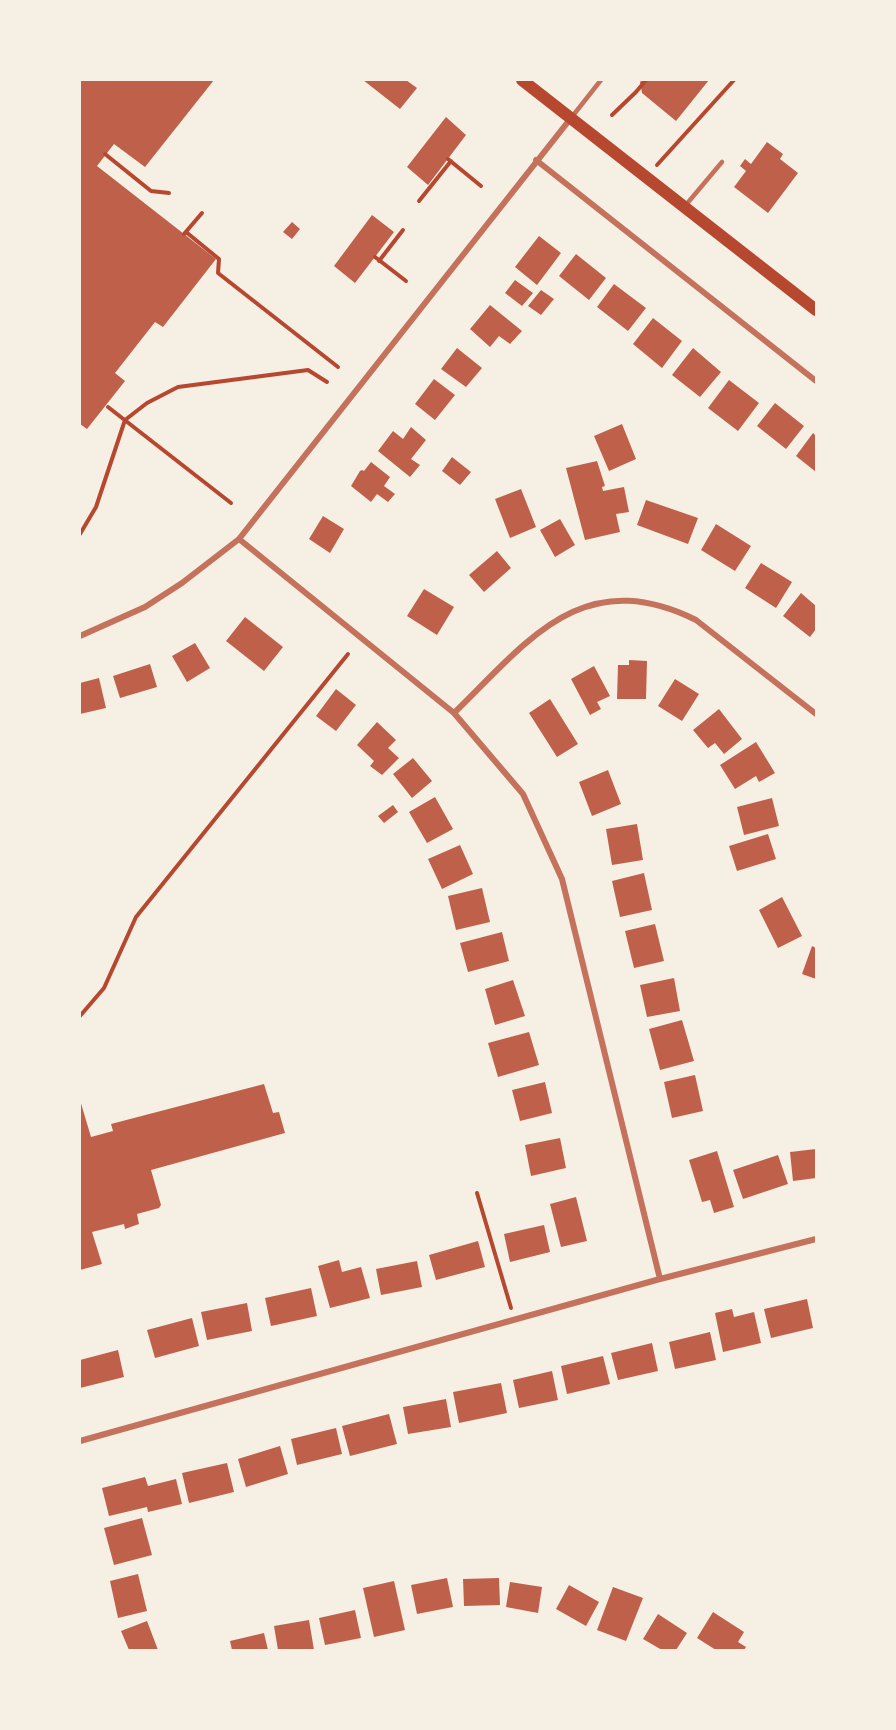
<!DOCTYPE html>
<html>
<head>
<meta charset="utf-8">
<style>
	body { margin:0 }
	#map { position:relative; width:896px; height:1730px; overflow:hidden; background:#f6efe4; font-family:Karla,sans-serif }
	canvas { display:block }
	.frame { position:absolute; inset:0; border:81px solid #f6efe4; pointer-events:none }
</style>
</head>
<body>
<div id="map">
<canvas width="896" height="1730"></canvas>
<div class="frame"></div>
</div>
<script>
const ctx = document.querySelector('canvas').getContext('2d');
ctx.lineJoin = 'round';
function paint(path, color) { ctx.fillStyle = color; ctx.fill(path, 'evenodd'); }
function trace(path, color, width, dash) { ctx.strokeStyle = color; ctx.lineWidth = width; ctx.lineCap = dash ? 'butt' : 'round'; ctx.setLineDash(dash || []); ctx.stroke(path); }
const building = new Path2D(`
	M80,80H214L145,167L114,144L97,166L216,259L163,327L155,322L115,373L125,381L87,429L80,424Z
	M363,80H406L417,88L400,109Z
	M642,80H709L676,121L642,93L640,82Z
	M446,117L466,135L428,185L407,167Z
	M767,142L783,154L780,159L798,173L768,213L734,187L746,171L740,166L745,159L751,164Z
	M372,215L394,232L355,283L334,266Z
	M292,222L300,229L292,239L283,232Z
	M539,236L561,253L537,285L515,267Z
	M576,254L606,278L589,300L559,276Z
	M515,280L533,293L522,306L505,293Z
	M614,284L646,308L628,331L597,307Z
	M541,290L554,299L541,315L528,306Z
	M490,305L522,331L510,344L499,336L490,347L470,329Z
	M653,318L682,341L662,368L633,344Z
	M457,348L482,368L466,387L441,369Z
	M693,348L721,372L700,397L672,375Z
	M434,379L455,395L435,420L415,404Z
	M729,380L759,403L738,431L708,408Z
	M775,403L804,426L786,449L757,426Z
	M622,424L636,459L609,471L594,436Z
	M411,427L426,440L411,459L420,465L410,477L378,451L393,431L403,439Z
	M813,433L816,436V472L796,456Z
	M452,457L471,472L460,485L442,471Z
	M597,461L605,486L602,487L603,491L624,487L629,512L616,514L620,532L585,540L566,468Z
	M371,462L390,477L384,486L395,494L388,502L377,494L371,502L351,486L360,471L362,470L364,471Z
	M521,489L536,527L510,538L495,499Z
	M646,500L698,518L688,544L637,525Z
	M323,516L344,529L330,553L309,539Z
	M560,519L575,545L555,557L540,530Z
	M716,524L751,546L735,571L701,550Z
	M497,551L511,568L484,592L469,575Z
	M761,563L792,582L776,608L745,588Z
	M424,589L454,607L437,635L407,616Z
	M801,593L816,606V629L810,637L783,616Z
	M245,617L283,647L264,671L226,641Z
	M195,643L210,668L187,682L172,656Z
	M629,660L647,661L646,699H617L618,665H629Z
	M150,664L157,687L120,698L113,676Z
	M594,666L610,696L597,702L601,709L590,715L571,679Z
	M99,678L106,708L80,714V683Z
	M675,679L699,694L682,721L658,706Z
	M336,689L356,705L336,731L316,716Z
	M550,699L578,744L557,757L529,713Z
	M719,709L742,739L724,754L715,743L708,748L693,730Z
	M377,722L396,740L388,748L399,758L382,775L370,766L374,761L357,745Z
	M756,742L775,773L759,782L756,776L735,789L720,765Z
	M413,758L432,781L412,798L393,774Z
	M608,770L621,804L592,816L579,782Z
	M435,797L453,829L427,843L409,812Z
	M772,798L779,826L744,835L737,807Z
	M393,805L398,812L384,823L378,816Z
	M637,824L643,860L612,865L606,829Z
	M768,834L776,859L737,871L729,846Z
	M460,845L473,874L442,889L428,859Z
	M644,873L652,910L620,917L612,881Z
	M482,888L490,922L456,930L448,896Z
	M782,897L802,936L778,948L759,910Z
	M655,924L664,961L634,968L625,931Z
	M502,932L509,961L468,972L460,943Z
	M812,946L816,948V979L802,974Z
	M674,978L680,1011L647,1017L640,985Z
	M513,980L525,1016L495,1025L485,989Z
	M682,1020L694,1061L660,1070L649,1029Z
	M529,1032L539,1065L498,1077L488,1043Z
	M695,1075L703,1111L672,1118L664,1082Z
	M545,1082L552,1113L520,1121L512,1090Z
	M264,1084L273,1113L279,1112L285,1133L151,1170L161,1205L159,1208L137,1214L139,1224L125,1229L124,1224L92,1232L102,1264L80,1270V1100L91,1137L113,1131L111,1124Z
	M560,1138L566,1168L531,1176L525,1145Z
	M816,1149V1178L793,1181L790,1152Z
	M717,1151L734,1207L714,1213L710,1200L702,1202L689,1160Z
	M778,1155L788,1184L743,1199L733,1170Z
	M576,1197L587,1241L561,1247L550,1204Z
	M544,1225L550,1252L510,1262L504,1234Z
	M478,1241L485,1267L436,1280L429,1255Z
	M339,1260L342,1272L361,1267L370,1298L330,1308L318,1266Z
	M417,1261L422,1287L381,1295L376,1269Z
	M311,1288L317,1316L271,1326L265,1298Z
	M807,1299L813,1328L771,1338L764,1309Z
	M247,1303L252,1331L207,1340L201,1312Z
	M732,1309L734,1317L754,1312L761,1343L723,1352L715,1313Z
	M192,1318L199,1346L155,1358L147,1330Z
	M710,1332L716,1360L675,1369L669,1342Z
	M652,1343L658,1371L618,1380L611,1353Z
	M118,1350L124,1377L80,1388V1360Z
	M603,1356L610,1384L567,1394L561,1366Z
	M552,1371L558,1400L519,1408L513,1380Z
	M501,1383L507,1413L459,1423L453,1392Z
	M446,1399L451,1427L408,1434L403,1407Z
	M389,1414L397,1444L350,1456L342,1426Z
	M336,1428L342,1454L297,1465L291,1439Z
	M280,1446L288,1474L246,1487L238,1459Z
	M227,1463L234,1492L189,1503L182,1473Z
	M145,1477L148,1486L176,1479L182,1504L148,1512L147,1507L109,1516L102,1488Z
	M142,1518L152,1555L114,1565L104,1528Z
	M138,1574L147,1611L118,1618L110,1581Z
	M447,1578L453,1607L417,1614L411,1585Z
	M499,1578L500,1605L464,1606L463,1579Z
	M394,1581L405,1630L374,1637L363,1588Z
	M510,1582L542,1587L538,1613L506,1607Z
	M569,1585L599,1602L586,1626L556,1609Z
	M613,1587L643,1598L626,1641L597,1630Z
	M355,1610L361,1638L325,1645L319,1618Z
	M713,1612L744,1632L738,1642L746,1647L744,1650H716L697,1638Z
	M658,1614L687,1633L676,1650H662L643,1639Z
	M309,1620L314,1650H278L274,1626Z
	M147,1621L158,1650H129L121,1631Z
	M264,1633L268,1650H232L230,1641Z`);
const path = new Path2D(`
	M612,115L636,92L646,80
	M105,154L151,191L169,193
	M448,159L481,186
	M657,165L734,80
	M419,201L451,161
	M186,232L219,259L218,273L338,367
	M184,234L202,213
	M375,257L406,281
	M379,261L403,230
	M108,407L231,503
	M80,534L96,507L125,420L147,403L178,387L308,370L327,382
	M80,1016L104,988L136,917L348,654
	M477,1193L511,1308`);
const service = new Path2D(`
	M571,118L601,80
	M685,206L722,162`);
const minor = new Path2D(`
	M536,160L816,381
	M239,539L454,713L523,794L562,879L660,1279
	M80,636L145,607L182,583L239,539L571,118
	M454,713C528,641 582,564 696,620L816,714
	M80,1441L660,1279L816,1239`);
const secondary = new Path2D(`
	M522,80L816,310`);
paint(building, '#bf614a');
trace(path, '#b5482f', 4);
trace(service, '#c5725c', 4.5);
trace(minor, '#c5725c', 6);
trace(secondary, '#b5482f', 12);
</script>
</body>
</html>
